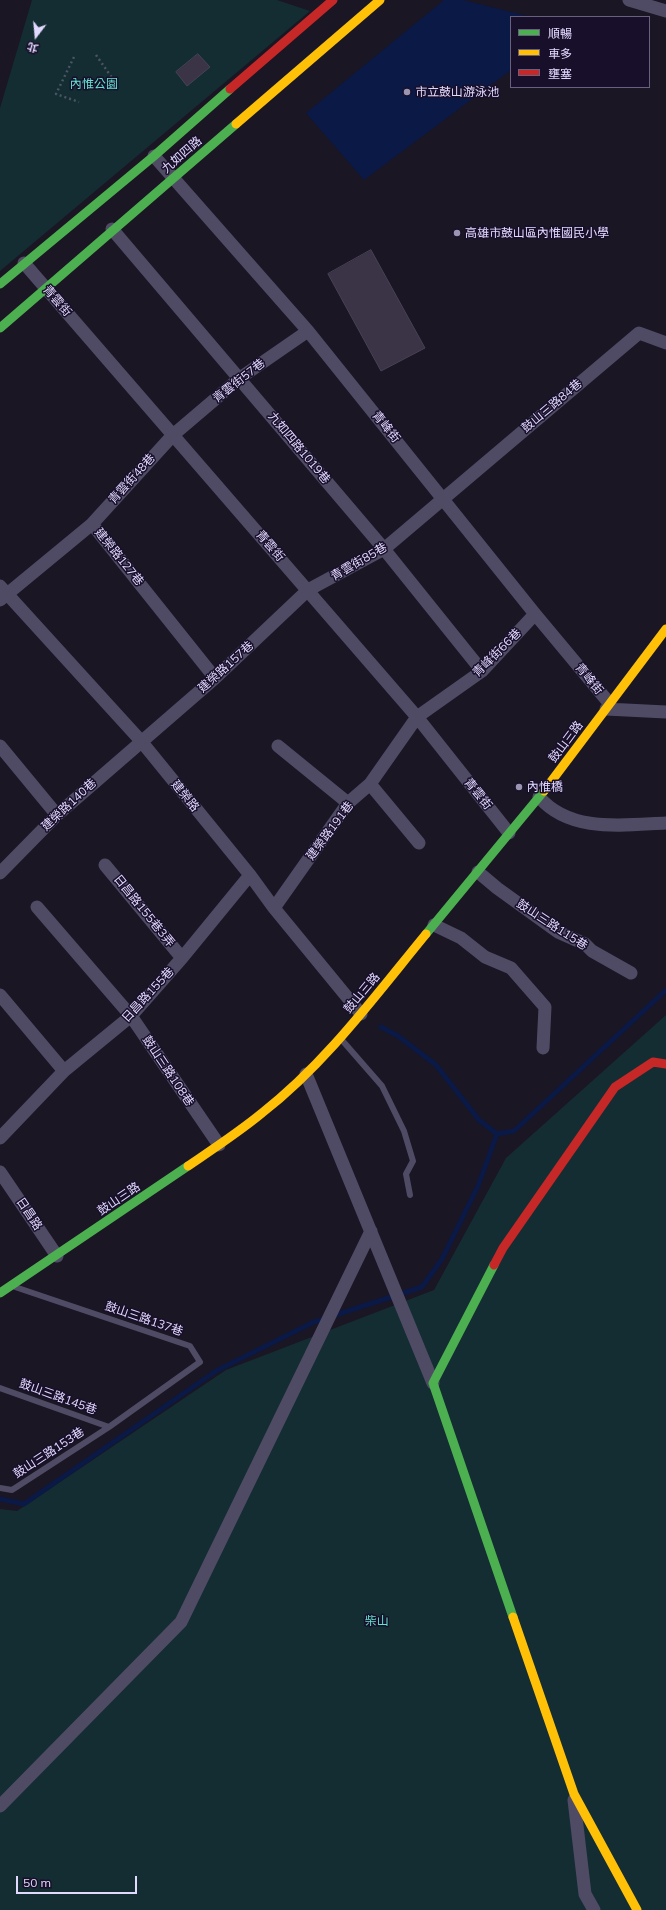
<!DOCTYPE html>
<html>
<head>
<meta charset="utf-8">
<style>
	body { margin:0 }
	#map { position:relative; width:666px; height:1910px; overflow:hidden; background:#1a1624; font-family:Mulish,"Noto Sans TC",sans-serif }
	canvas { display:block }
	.legend { position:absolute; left:510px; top:16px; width:140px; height:72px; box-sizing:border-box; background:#18102a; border:1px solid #69607f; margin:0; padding:5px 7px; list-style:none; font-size:12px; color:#e2d9ff }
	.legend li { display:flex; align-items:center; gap:8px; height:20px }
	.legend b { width:20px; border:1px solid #69607f }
	.north { position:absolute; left:16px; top:16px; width:40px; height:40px; -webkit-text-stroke:3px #18102a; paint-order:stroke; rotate:196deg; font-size:11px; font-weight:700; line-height:16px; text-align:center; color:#e2d9ff }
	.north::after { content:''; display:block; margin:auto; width:14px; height:18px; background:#e2d9ff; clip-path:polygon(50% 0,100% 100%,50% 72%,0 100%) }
	.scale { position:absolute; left:16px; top:1876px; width:121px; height:18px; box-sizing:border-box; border:2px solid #e2d9ff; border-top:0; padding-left:5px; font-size:12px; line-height:14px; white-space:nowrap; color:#e2d9ff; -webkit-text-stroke:3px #18102a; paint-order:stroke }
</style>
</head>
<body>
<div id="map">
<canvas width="666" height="1910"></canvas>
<ul class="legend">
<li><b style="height:5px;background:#4caf50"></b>順暢</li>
<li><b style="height:5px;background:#ffc107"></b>車多</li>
<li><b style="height:5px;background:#c62828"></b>壅塞</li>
</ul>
<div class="north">北</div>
<div class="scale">50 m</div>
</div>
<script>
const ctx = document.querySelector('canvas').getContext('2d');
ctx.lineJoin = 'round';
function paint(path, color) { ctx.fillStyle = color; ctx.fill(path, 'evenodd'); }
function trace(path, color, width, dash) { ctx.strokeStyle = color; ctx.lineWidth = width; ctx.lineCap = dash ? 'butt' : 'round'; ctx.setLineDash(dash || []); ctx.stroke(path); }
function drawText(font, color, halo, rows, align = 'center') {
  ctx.font = font + ' Mulish,"Noto Sans TC",sans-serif'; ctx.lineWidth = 3; ctx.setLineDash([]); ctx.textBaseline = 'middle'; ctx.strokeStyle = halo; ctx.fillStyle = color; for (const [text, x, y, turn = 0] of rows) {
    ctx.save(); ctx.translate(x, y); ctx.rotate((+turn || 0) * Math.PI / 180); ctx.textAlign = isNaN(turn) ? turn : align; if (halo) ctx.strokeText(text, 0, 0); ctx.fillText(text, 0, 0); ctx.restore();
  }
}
const green = new Path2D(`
	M32,0H277L310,11L0,271V108Z
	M666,1015V1910H0V1509L17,1511L226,1370L434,1290L506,1158Z`);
const water = new Path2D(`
	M444,0H463L531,17H511V70L364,180L306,113Z`);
const stream = new Path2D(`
	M381,1027L398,1036L436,1065L479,1120L497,1134
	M0,1499L24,1504L216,1371L314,1322L422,1287L442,1259L478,1186L497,1134L514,1131L666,990`);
const building = new Path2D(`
	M198,54L210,67L187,86L176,72Z
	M371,250L425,348L381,371L328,274Z`);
const path = new Path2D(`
	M96,55L115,82L112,88
	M74,57L56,94L79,102`);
const lane = new Path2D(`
	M341,1039L382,1086L404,1131L413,1161L406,1174L410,1195
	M0,1388L109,1427
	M0,1488L12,1490L109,1427L200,1362L190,1346L15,1287`);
const street = new Path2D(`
	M629,0L666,11
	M154,156L308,331L535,614L610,704
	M112,229L384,549L482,671
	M24,263L417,717L509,833
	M92,524L173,435L240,378L308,331
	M0,586L141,741L250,875L274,908L361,1014
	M0,600L92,524L215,678
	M606,709L666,712
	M0,746L57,815
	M278,746L348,803
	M370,784L419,843
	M539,797C570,833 622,825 666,823
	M105,865L182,958
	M478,872L497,888L558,932L585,944L592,951L631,973
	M0,873L57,815L215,678L308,590L384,549L639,333L666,343
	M37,907L131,1016L219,1145
	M274,908L348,803L370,784L417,717L482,671L535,614
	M434,925L461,938L485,957L511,968L545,1007L543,1048
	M0,995L64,1071
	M306,1074L433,1383
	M0,1138L64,1071L131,1016L182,958L250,875
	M0,1172L57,1256
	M574,1800L585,1894L594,1910
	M0,1806L181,1622L371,1231`);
const fast = new Path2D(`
	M0,284L154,156L230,89
	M0,328L236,124
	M426,934L544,791
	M494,1265L433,1383L513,1617
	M0,1293L188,1166`);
const slow = new Path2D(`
	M236,124L380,0
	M544,791L666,629
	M188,1166C213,1149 239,1132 262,1113C326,1063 375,996 426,934
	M513,1617L574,1794L637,1910`);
const jam = new Path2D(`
	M230,89L333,0
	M494,1265L503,1248L615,1087L653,1062L666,1064`);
const markers = [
	[407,92,4,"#9c95b2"],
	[457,233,4,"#9c95b2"],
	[519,787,4,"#9c95b2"]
];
const parkNames = [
	["內惟公園",94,84],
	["柴山",377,1621]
];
const poiNames = [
	["市立鼓山游泳池",415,92],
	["高雄市鼓山區內惟國民小學",465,233],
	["內惟橋",527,787]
];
const streetNames = [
	["九如四路",182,155,-41],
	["青雲街",57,301,49],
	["青雲街57巷",239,381,-38],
	["鼓山三路84巷",552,406,-40],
	["青峰街",386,427,51],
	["九如四路1019巷",299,448,50],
	["青雲街48巷",132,479,-48],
	["青雲街",270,546,49],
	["建榮路127巷",119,557,51],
	["青雲街85巷",359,562,-30],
	["青峰街66巷",497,653,-45],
	["建榮路157巷",226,667,-42],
	["青峰街",589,679,50],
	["鼓山三路",566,742,-53],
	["青雲街",478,794,51],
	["建榮路",185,796,51],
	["建榮路140巷",69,805,-43],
	["建榮路191巷",330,831,-53],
	["日昌路155巷3弄",144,911,51],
	["鼓山三路115巷",552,925,33],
	["鼓山三路",362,993,-50],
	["日昌路155巷",148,995,-47],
	["鼓山三路108巷",168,1071,56],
	["鼓山三路",119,1199,-34],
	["日昌路",29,1214,56],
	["鼓山三路137巷",144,1319,19],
	["鼓山三路145巷",58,1397,20],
	["鼓山三路153巷",49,1453,-33]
];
paint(green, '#142d32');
paint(water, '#0b1946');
trace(stream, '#0b1946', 5);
paint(building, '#3a3446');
trace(building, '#484158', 1);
trace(path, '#4a5565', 2.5, [2, 3]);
trace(lane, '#504b65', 6);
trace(street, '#504b65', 13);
trace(fast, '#4caf50', 9);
trace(slow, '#ffc107', 9);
trace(jam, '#c62828', 9);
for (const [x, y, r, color] of markers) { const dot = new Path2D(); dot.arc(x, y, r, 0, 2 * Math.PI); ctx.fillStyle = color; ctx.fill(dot); trace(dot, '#18102a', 1.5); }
drawText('12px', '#61e3d3', '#18102a', parkNames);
drawText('12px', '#e2d9ff', '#18102a', poiNames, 'left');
drawText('12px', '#e2d9ff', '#18102a', streetNames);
</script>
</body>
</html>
